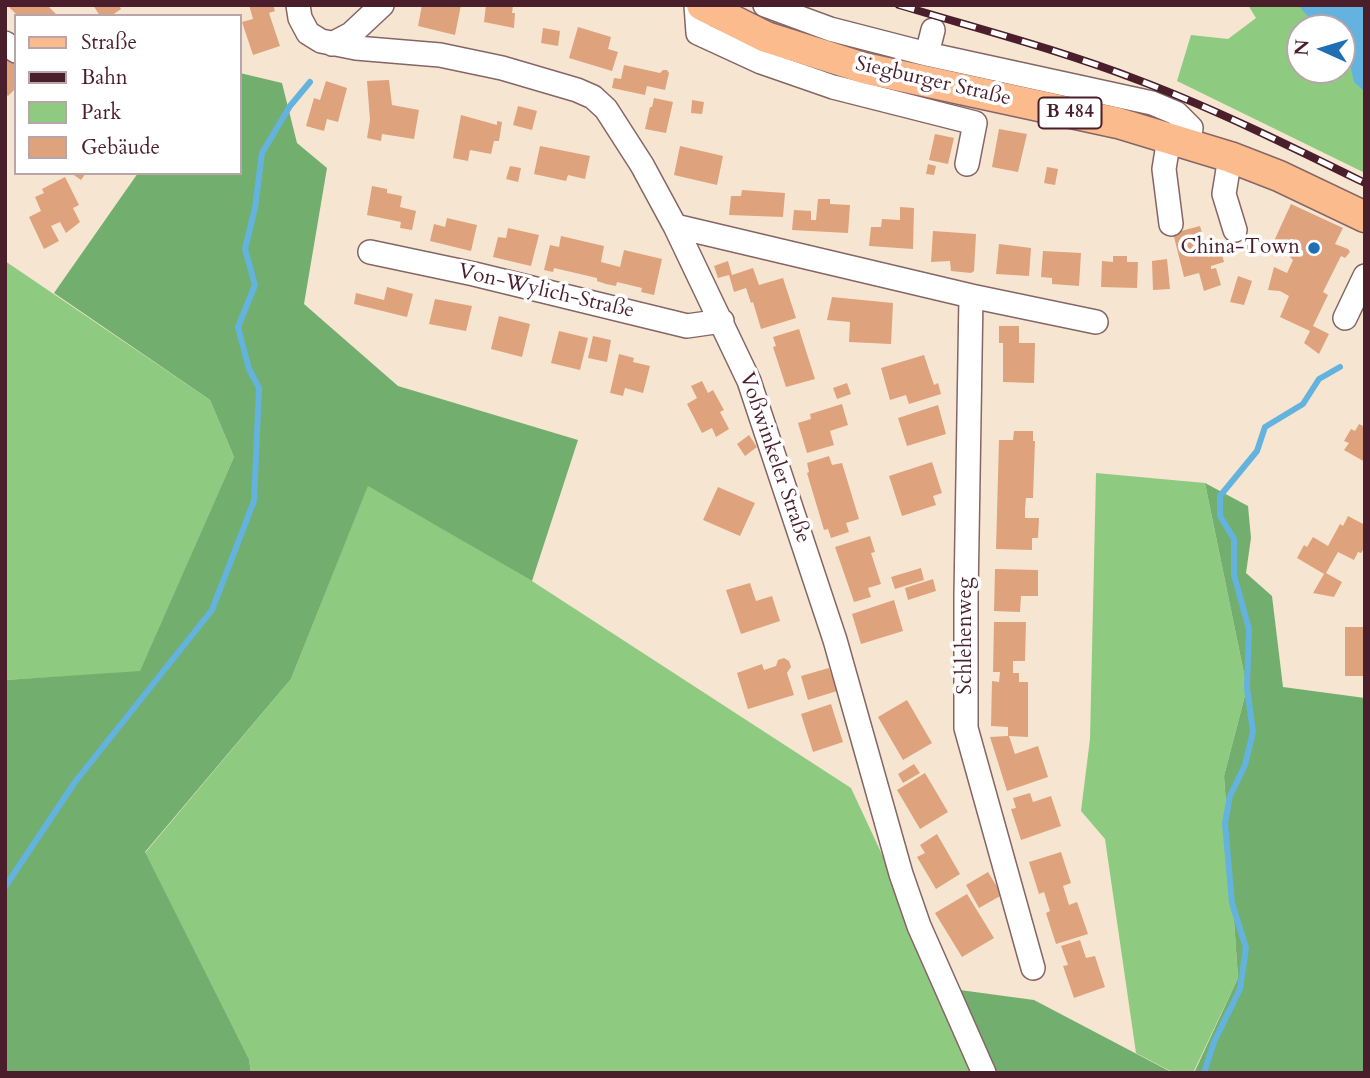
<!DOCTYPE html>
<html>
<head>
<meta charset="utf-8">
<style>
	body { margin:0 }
	#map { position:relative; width:1370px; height:1078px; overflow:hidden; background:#f6e6d1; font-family:Cardo,serif }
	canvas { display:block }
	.frame { position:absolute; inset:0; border:7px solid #4a1f2b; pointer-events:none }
	.legend { position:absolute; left:14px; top:14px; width:228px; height:161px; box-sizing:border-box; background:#fff; border:2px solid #b7a5aa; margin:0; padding:9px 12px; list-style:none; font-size:21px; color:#4a1f2b }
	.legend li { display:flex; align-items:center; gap:14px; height:35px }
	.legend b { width:35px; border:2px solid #b7a5aa }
	.north { position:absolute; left:1286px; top:14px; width:70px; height:70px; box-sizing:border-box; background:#fff; border:2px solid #b7a5aa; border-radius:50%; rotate:274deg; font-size:19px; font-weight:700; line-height:28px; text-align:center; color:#4a1f2b }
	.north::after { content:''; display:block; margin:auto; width:24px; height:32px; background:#1f6fb2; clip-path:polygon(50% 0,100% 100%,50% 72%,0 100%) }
</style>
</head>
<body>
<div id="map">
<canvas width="1370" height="1078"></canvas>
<div class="frame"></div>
<ul class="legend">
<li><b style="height:9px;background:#fbbb8d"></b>Straße</li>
<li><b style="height:9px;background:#4a1f2b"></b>Bahn</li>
<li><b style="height:19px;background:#8ecb80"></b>Park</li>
<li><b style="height:19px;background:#dea27c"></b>Gebäude</li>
</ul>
<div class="north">N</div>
</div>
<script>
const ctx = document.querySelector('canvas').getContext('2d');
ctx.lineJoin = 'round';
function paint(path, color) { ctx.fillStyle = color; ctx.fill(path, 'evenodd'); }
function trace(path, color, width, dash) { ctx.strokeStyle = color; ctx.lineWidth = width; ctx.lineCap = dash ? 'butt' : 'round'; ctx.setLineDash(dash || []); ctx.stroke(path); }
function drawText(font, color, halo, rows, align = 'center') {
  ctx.font = font + ' Cardo,serif'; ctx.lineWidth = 7; ctx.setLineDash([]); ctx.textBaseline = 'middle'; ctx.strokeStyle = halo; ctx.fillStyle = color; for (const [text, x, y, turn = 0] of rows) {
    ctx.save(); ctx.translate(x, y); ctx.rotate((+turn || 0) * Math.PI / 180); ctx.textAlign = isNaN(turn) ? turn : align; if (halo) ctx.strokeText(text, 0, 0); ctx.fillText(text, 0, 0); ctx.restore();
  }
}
const green = new Path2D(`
	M1248,5H1365V173L1177,81L1191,35L1228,39L1256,18ZM1300,28H1342V70H1300Z
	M5,261L210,400L234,457L140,672L5,680Z
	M1096,473L1205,483L1247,688L1224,776L1238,978L1193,1073H1174L1136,1053L1105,839L1081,811L1090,739Z
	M368,485L532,581L851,788L984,1073H251L249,1059L145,853L291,679Z`);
const forest = new Path2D(`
	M240,73L282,83L297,143L327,168L304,304L398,386L578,440L532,581L368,486L291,679L145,852L249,1059L251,1073H5V680L140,671L234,457L210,400L54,293L138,173H240Z
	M1205,483L1248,506L1251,538L1246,573L1272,596L1283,687L1365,698V1073H1194L1238,978L1224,776L1247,688Z
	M945,988L1034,1000L1173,1073H984Z`);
const water = new Path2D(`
	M1298,5H1363L1365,7V92L1354,82L1350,64L1342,53V28H1318Z`);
const stream = new Path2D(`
	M5,887L75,782L212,610L254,501L259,388L249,369L238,327L255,285L245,249L255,208L262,153L290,106L310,82
	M1204,1073L1214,1042L1240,989L1246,948L1232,903L1225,823L1230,796L1245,765L1253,732L1247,688L1249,629L1234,575V539L1220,516V496L1257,451L1265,427L1303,404L1319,379L1340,367`);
const building = new Path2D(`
	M7,5H47L56,14L18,16Z
	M93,5H119L121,9L111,16H100Z
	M249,5H273L275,11L269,13L280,46L253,55L242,22L253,19Z
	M422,5H461L455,35L418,26Z
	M486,5H513L512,13H515L514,28L484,22Z
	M578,27L611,37L608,49L618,52L612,71L569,58Z
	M543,28L560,31L558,46L541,43Z
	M7,56L16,63V91L14,90L8,96L5,93Z
	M624,65L660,73L663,70H667L669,73L665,90L647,86L645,95L612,88L614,78L621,79Z
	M389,80L392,105L419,110L414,139L382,134L381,141L367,138L370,120L367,81Z
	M326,81L347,88L338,122L327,119L324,131L306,126L314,98L320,100Z
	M654,98L673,102L666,133L645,129L650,107H652Z
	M692,100L704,102L702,114L691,113Z
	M518,106L537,111L532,130L513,125Z
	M461,115L497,125V121L502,122L499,141H494L491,154L470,150L468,161L453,158Z
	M999,129L1027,134L1018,172L992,167Z
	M935,134L954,138L948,164L929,160Z
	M540,146L590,156L585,179L568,175L566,181L534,174Z
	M680,146L723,156L717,185L674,175Z
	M928,164L936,166L934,175L926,174Z
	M510,166L521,168L518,182L506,179Z
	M1047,167L1058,169L1055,185L1044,183Z
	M71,173H86L81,180Z
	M65,177L79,205L73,208L80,222L66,233L60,222L51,226L59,241L44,249L29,217L41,211L35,197L44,193L42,189Z
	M372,186L387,189V193L402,196L400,207L416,211L412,230L400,228L401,222L367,215Z
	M742,190L785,193L783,217L729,215L731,196H741Z
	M818,199H830V204L850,205L848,233L792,230L794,210L811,211V220H816Z
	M1291,204L1343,228L1335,244L1348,249L1350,252L1345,258L1341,256L1323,292L1328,295L1313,326L1329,334L1319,354L1304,343L1310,331L1280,317L1289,296L1280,291L1268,290L1274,267L1287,273L1293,260L1274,241Z
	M900,207L914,208L913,249L869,246L871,227H881L882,219L900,220Z
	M447,218L477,225L471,251L430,241L434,224L445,227Z
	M1200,226L1207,250L1220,247L1224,262L1211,266V269L1216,268L1221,285L1204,291L1199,273L1184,277L1173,233Z
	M508,228L539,235L531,266L493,257L498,237L506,238Z
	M933,231L976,234L974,271L971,273L951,271L950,261L931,262Z
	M561,236L604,246L601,262L620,267L624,250L662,259L654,295L641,292L642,288L617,282L616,286L606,284L597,281V278L554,268L553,272L544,270L550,245L559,247Z
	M1244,238H1254V253L1243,252Z
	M999,244L1031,248L1029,276L996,274Z
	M1043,251L1081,253L1079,286L1052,284V278L1041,277Z
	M1113,256H1127V262H1138L1137,288L1101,287L1102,261L1113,262Z
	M1167,259L1170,289L1153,290L1152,261Z
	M728,261L732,275L753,268L759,285L783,278L796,318L761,329L753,302L751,303L746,288L734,292L729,275L718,278L714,266Z
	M1238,276L1252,281L1244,305L1230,302Z
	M387,287L413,294L407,317L354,304L356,293L384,300Z
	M832,297L893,303L891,344L849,342L850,322L827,320Z
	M435,299L472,306L466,331L429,324Z
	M499,316L530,324L522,357L491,349Z
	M999,326H1019V343H1035L1034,383L1003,382V343H999Z
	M799,329L815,379L786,387L773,347L776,346L773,337Z
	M559,331L588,338L580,370L551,363Z
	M593,336L611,340L607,362L588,358Z
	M619,354L634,358L633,362L650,366L643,393L625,388L623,396L610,393Z
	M924,355L934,385L938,383L941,394L909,404L906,395L890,400L881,368Z
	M702,381L708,393L713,390L724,410L720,412L729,429L716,437L712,428L702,433L687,404L697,398L691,386Z
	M847,383L851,394L837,399L833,388Z
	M842,404L848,425L830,431L834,445L807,453L798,423L811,419L810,414Z
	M938,405L946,434L907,446L898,418Z
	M1359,424L1365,427V462L1344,450L1349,443L1344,441L1351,429L1355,431Z
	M1014,431H1033V441H1035L1033,498H1026L1025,508V518H1039L1038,538H1032V550L996,549L999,440H1013Z
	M749,435L757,447L745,456L737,444Z
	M829,456L832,465L842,463L859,519L846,523L849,532L831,538L828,529L824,530L807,473L809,472L807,463Z
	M932,462L942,493L933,496L936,505L902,516L889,476Z
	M718,487L755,503L740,536L703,520Z
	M1348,516L1365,525V547L1361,553L1358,552L1354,560L1338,552L1326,573L1342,582L1334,597L1313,593L1324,574L1297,558L1304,545L1307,547L1313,537L1328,546L1340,524L1343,526Z
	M870,536L875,552L871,553L881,584L868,588L871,597L854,602L835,547Z
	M921,568L924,580L895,589L891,577Z
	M995,569L1038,570V596H1021L1020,612L994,611Z
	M933,579L936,591L908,600L905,588Z
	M750,583L756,601L772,596L780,621L741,634L726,590Z
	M894,600L903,631L861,644L852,614Z
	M994,622H1026L1025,661H1013V673H1019V682H1028V737L1009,736L1015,754L1038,746L1048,777L1007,791L990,737L1008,736V727L991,726L992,681L999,682L1000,672H993Z
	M1345,627H1365V676H1345Z
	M784,658L789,661L791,667L787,673L794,695L748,709L737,673L762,664L764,670L776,666L778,660Z
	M829,668L837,691L808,700L801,676Z
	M907,700L932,743L903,760L878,717Z
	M831,704L843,742L813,752L801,714Z
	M914,764L920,773L903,783L898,774Z
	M925,773L948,812L920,829L897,790Z
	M1030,793L1033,802L1051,796L1061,826L1021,840L1011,809L1016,808L1013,798Z
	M937,834L960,874L936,889L917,857L925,853L920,845Z
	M1061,852L1071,883L1063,886L1069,905L1077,902L1088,934L1056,944L1046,913L1050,911L1044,892L1039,894L1029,862Z
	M988,872L1002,895L979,908L966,885Z
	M967,894L994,938L962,957L935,913Z
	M1080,940L1086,958L1095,956L1105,987L1074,998L1063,966L1068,965L1061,946Z`);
const minor = new Path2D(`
	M298,5L300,18L308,33L321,41L356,48L440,55L502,68L577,90L593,97L606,109L642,165L675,226L749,381L835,640L901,874L919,926L984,1073
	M696,5L698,33L761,62L833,87L975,123L967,164
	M765,5L830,29L927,54L1152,103L1176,113L1191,128L1189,144
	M5,43L16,51
	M332,44L351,34L382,5
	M927,54L933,30
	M1169,138L1164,169L1171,224
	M1230,157L1224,194L1235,230
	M675,226L971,296L1096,322
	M370,252L474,274L687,326L722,321
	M971,296L966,596V728L1033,968
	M1345,318L1365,276`);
const major = new Path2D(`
	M702,5L766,37L864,68L1118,123L1230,157L1279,176L1365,217`);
const rail = new Path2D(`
	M899,5C979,29 1060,50 1138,80C1215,109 1290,146 1365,183`);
const markers = [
	[1314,248,7,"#1f6fb2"]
];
const shields = [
	[1070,113,63]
];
const shieldNames = [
	["B 484",1070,113]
];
const streetNames = [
	["Siegburger Straße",933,82,13],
	["Von-Wylich-Straße",546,292,13],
	["Voßwinkeler Straße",774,458,71],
	["Schlehenweg",966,636,-90]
];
const poiNames = [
	["China-Town",1300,248]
];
paint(green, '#8ecb80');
paint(forest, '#72af6e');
paint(water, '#64b2de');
trace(stream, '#64b2de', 6);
paint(building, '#dea27c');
trace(minor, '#866565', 26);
trace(major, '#866565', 33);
trace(minor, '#fff', 23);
trace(major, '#fbbb8d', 30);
trace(rail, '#4a1f2b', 8);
trace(rail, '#fff', 5, [16]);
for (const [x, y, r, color] of markers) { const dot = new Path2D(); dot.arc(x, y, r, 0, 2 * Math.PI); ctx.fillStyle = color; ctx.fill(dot); trace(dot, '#fff', 2.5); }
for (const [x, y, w] of shields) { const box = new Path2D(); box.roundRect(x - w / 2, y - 15.5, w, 31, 5); ctx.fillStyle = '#fff'; ctx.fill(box); trace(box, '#4a1f2b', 2); }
drawText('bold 19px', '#4a1f2b', null, shieldNames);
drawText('21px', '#4a1f2b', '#fff', streetNames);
drawText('21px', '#4a1f2b', '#fff', poiNames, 'right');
</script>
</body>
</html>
